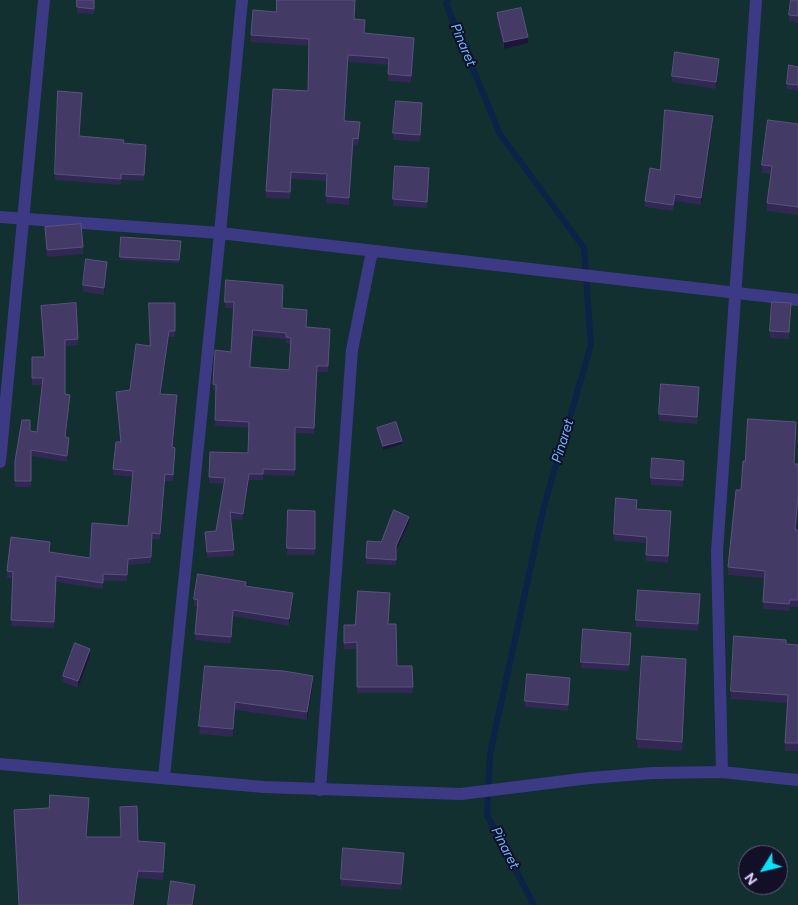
<!DOCTYPE html>
<html>
<head>
<meta charset="utf-8">
<style>
	body { margin:0 }
	#map { position:relative; width:798px; height:905px; overflow:hidden; background:#130f26; font-family:Figtree,sans-serif }
	canvas { display:block }
	.north { position:absolute; left:738px; top:845px; width:50px; height:50px; box-sizing:border-box; background:#130f26; border:1px solid #625e7d; border-radius:50%; rotate:234deg; font-size:14px; font-weight:700; line-height:20px; text-align:center; color:#d9d4ff }
	.north::after { content:''; display:block; margin:auto; width:18px; height:22px; background:#00e5ff; clip-path:polygon(50% 0,100% 100%,50% 72%,0 100%) }
</style>
</head>
<body>
<div id="map">
<canvas width="798" height="905"></canvas>
<div class="north">N</div>
</div>
<script>
const ctx = document.querySelector('canvas').getContext('2d');
ctx.lineJoin = 'round';
function paint(path, color) { ctx.fillStyle = color; ctx.fill(path, 'evenodd'); }
function trace(path, color, width, dash) { ctx.strokeStyle = color; ctx.lineWidth = width; ctx.lineCap = dash ? 'butt' : 'round'; ctx.setLineDash(dash || []); ctx.stroke(path); }
function drawText(font, color, halo, rows, align = 'center') {
  ctx.font = font + ' Figtree,sans-serif'; ctx.lineWidth = 4; ctx.setLineDash([]); ctx.textBaseline = 'middle'; ctx.strokeStyle = halo; ctx.fillStyle = color; for (const [text, x, y, turn = 0] of rows) {
    ctx.save(); ctx.translate(x, y); ctx.rotate((+turn || 0) * Math.PI / 180); ctx.textAlign = isNaN(turn) ? turn : align; if (halo) ctx.strokeText(text, 0, 0); ctx.fillText(text, 0, 0); ctx.restore();
  }
}
const green = new Path2D(`
	M0,0H798V905H0ZM748,855H778V885H748Z`);
const stream = new Path2D(`
	M448,0L446,4L500,134L584,248L591,345L544,506L490,754L487,815L534,905`);
const street = new Path2D(`
	M0,217L220,233L798,300
	M0,462L44,0
	M0,764L264,787L461,794L589,778L653,773L722,772L798,780
	M722,772L717,552L756,0
	M164,777L220,233L242,0
	M320,790L352,350L372,251`);
const wall = new Path2D(`
	M77,0H95L94,14L77,13Z
	M798,0V23L789,21V15Z
	M497,13L528,43L504,49L497,20Z
	M355,19L364,34L414,45L411,83L388,81L389,65L348,62L345,121L360,129L358,146L353,145L349,205L326,203L327,181L291,179L290,199L266,198V191L308,91L309,46L251,42V35Z
	M719,65L716,89L672,82V76Z
	M798,67V91L787,89V84Z
	M58,91L82,99L79,136L123,143L146,151L144,181L121,180V185L55,180Z
	M422,109L420,142L393,140V133Z
	M713,123L701,205L675,201L673,211L645,207V201L660,170Z
	M798,124V215L767,211V203L771,174L762,173V165Z
	M429,175L427,208L393,206V199Z
	M45,227L83,247V254L47,257Z
	M121,237L181,241L179,263L120,260Z
	M107,268L104,295L83,292V285Z
	M283,291L282,308L307,316L306,327L330,335L328,372H317L314,434L295,433V476L263,475V480H249L243,520L231,519L234,556L207,558L205,532L216,531L224,484L209,483L210,452L248,453L249,428L215,426L216,391L213,390V384L231,352L234,308H225V302ZM253,336L286,339V343L291,344L289,370L251,367Z
	M175,303V337H169L161,394L177,402L173,447L175,454L173,481H165L160,540L152,539L151,563L128,565L127,581H103V589L56,582L54,628L11,626L13,578H7V571L50,549V552L90,558L128,526L133,477L113,475V469L120,442L116,392L130,390L150,345Z
	M791,303L789,339L770,338V331Z
	M41,306L78,339V345L65,346V394L70,401L66,437L69,444L67,462L31,456V487H15V461L30,431L37,432L42,385H32V363L44,357Z
	M699,393L697,424L659,421V414Z
	M377,428L402,444L383,450L377,431Z
	M796,429L794,464L798,504L796,530H798V607H790L789,611L763,609L765,578L728,575V567L741,490Z
	M684,467L683,487L651,485V478Z
	M637,509L671,518L668,563L646,561L647,543L614,541V534Z
	M288,510L315,511V555H287Z
	M409,523L396,551V565L366,564L367,541L381,542Z
	M246,586L293,600L289,626L233,616L231,644L195,640L198,606H194V599Z
	M390,600L388,624L397,666H412L413,693H357V649H344V625H355Z
	M700,600L698,631L636,627V620Z
	M631,639L629,671L581,668V662Z
	M786,644L798,645V751H785L787,703L731,699V691Z
	M90,656L78,688L63,682V676Z
	M205,666L313,684L307,720L235,710L233,737L199,734Z
	M686,667L682,751L637,748V739Z
	M570,684L568,711L525,707V701Z
	M89,806L86,837L138,841L165,850L163,880L138,878L134,905H19L14,810Z
	M404,859L401,890L341,886V879Z`);
const shadedWall = new Path2D(`
	M528,37V43L504,49V42Z
	M719,59V65L716,89V82Z
	M713,116V123L701,205V198Z
	M107,262V268L104,295V288Z
	M169,331V337L160,400V394Z
	M70,395V401L65,444V437Z
	M177,395V402L172,454V447Z
	M69,438V444L67,462V456Z
	M402,441V444L383,450V446Z
	M165,474V481L160,540V534Z
	M249,474V480L243,520V514Z
	M409,517V523L396,551V565V546Z
	M293,593V600L289,626V619Z
	M90,649V656L78,688V681Z
	M313,676V684L307,720V712Z
	M235,702V710L233,737V729Z
	M89,798V806L86,844V837Z
	M138,871V878L134,905H133Z
	M195,885L193,905H192Z`);
const building = new Path2D(`
	M77,0H94V9L77,7Z
	M277,0H355L354,19L365,20L364,33L414,38L411,76L388,74L389,58L348,55L344,121L360,122L358,139L353,138L349,198L326,196L327,174L291,172L290,192L266,191L273,89L308,91L309,39L251,35L253,10L276,12Z
	M791,0H798V16L789,15Z
	M521,8L528,37L504,42L497,13Z
	M675,52L719,59L716,82L672,76Z
	M789,65L798,67V85L787,84Z
	M58,91L82,93L79,136L124,140L123,143L146,145L144,175L121,174V179L55,174Z
	M396,101L422,103L420,135L393,133Z
	M665,110L713,116L701,198L675,194L673,205L645,201L650,168L660,170Z
	M768,120L798,124V207L767,203L772,166L762,165Z
	M395,166L429,168L427,202L393,199Z
	M81,224L83,247L47,250L45,227Z
	M121,237L181,241L179,260L120,257Z
	M86,259L107,262L104,288L83,285Z
	M226,280L283,285L282,308L307,310L306,327L330,329L328,366H317L314,428L295,427V470L263,469V474H249L243,514L230,512L234,550L207,552L205,532L216,531L225,478L209,477L210,452L248,453L249,422L215,420L216,385L213,384L215,350L231,352L234,302H225ZM253,330L286,333V337L291,338L289,370L250,367Z
	M772,302L791,303L789,332L770,331Z
	M76,303L78,339L65,340V394L70,395L65,437L69,438L67,456L31,450V481H15V461L22,420H30V431L37,432L43,378H32V357H45L41,306Z
	M149,303H175V331H169L160,394L177,395L172,447L175,448L173,475L165,474L160,534L152,533L151,557L128,559L127,575L103,574V583L56,576L54,622L11,620L13,572L7,571L11,537L50,542L49,552L90,558L92,523L128,526L133,471L113,469L116,442H121L116,392L130,390L136,344L150,346Z
	M661,384L699,387L697,417L659,414Z
	M748,419L796,422L794,464H798V496L795,530H798V600H790L789,604L763,602L765,571L728,567L736,490H741L743,461H745Z
	M396,422L402,441L383,446L377,428Z
	M652,458L684,461L683,480L651,478Z
	M616,498L637,500L636,509L671,511L668,556L646,555L647,537L614,534Z
	M288,510L315,511V549L287,548Z
	M394,510L409,517L396,546V560L366,558L367,541L381,542Z
	M198,574L246,582L245,586L293,593L289,619L233,610L231,637L195,634L198,600L194,599Z
	M638,590L700,594L698,624L636,620Z
	M358,591L390,593L388,624H396L397,666H412L413,687H357V642L344,643V625H355Z
	M583,629L631,633L629,665L581,662Z
	M734,636L786,640V644L798,645V743H785L788,695L731,691Z
	M75,643L90,649L78,681L63,676Z
	M642,656L686,659L682,742L637,739Z
	M205,666L284,671L313,676L307,712L235,702L233,729L199,726Z
	M527,674L570,678L568,705L525,701Z
	M50,795L89,798L86,837H121L120,807L137,806L138,841L165,843L163,872L138,871L133,905H19L14,810L49,808Z
	M343,848L404,853L401,884L341,879Z
	M171,881L195,885L192,905H168Z`);
const waterNames = [
	["Pinaret",463,45,67],
	["Pinaret",563,441,-73],
	["Pinaret",505,848,63]
];
paint(green, '#12302f');
trace(stream, '#0c2248', 6);
trace(street, '#3d3a85', 12);
paint(wall, '#312854');
paint(shadedWall, '#1d163a');
paint(building, '#433a66');
trace(building, '#5a527e', 1);
drawText('italic 14px', '#62b6ff', '#130f26', waterNames);
</script>
</body>
</html>
